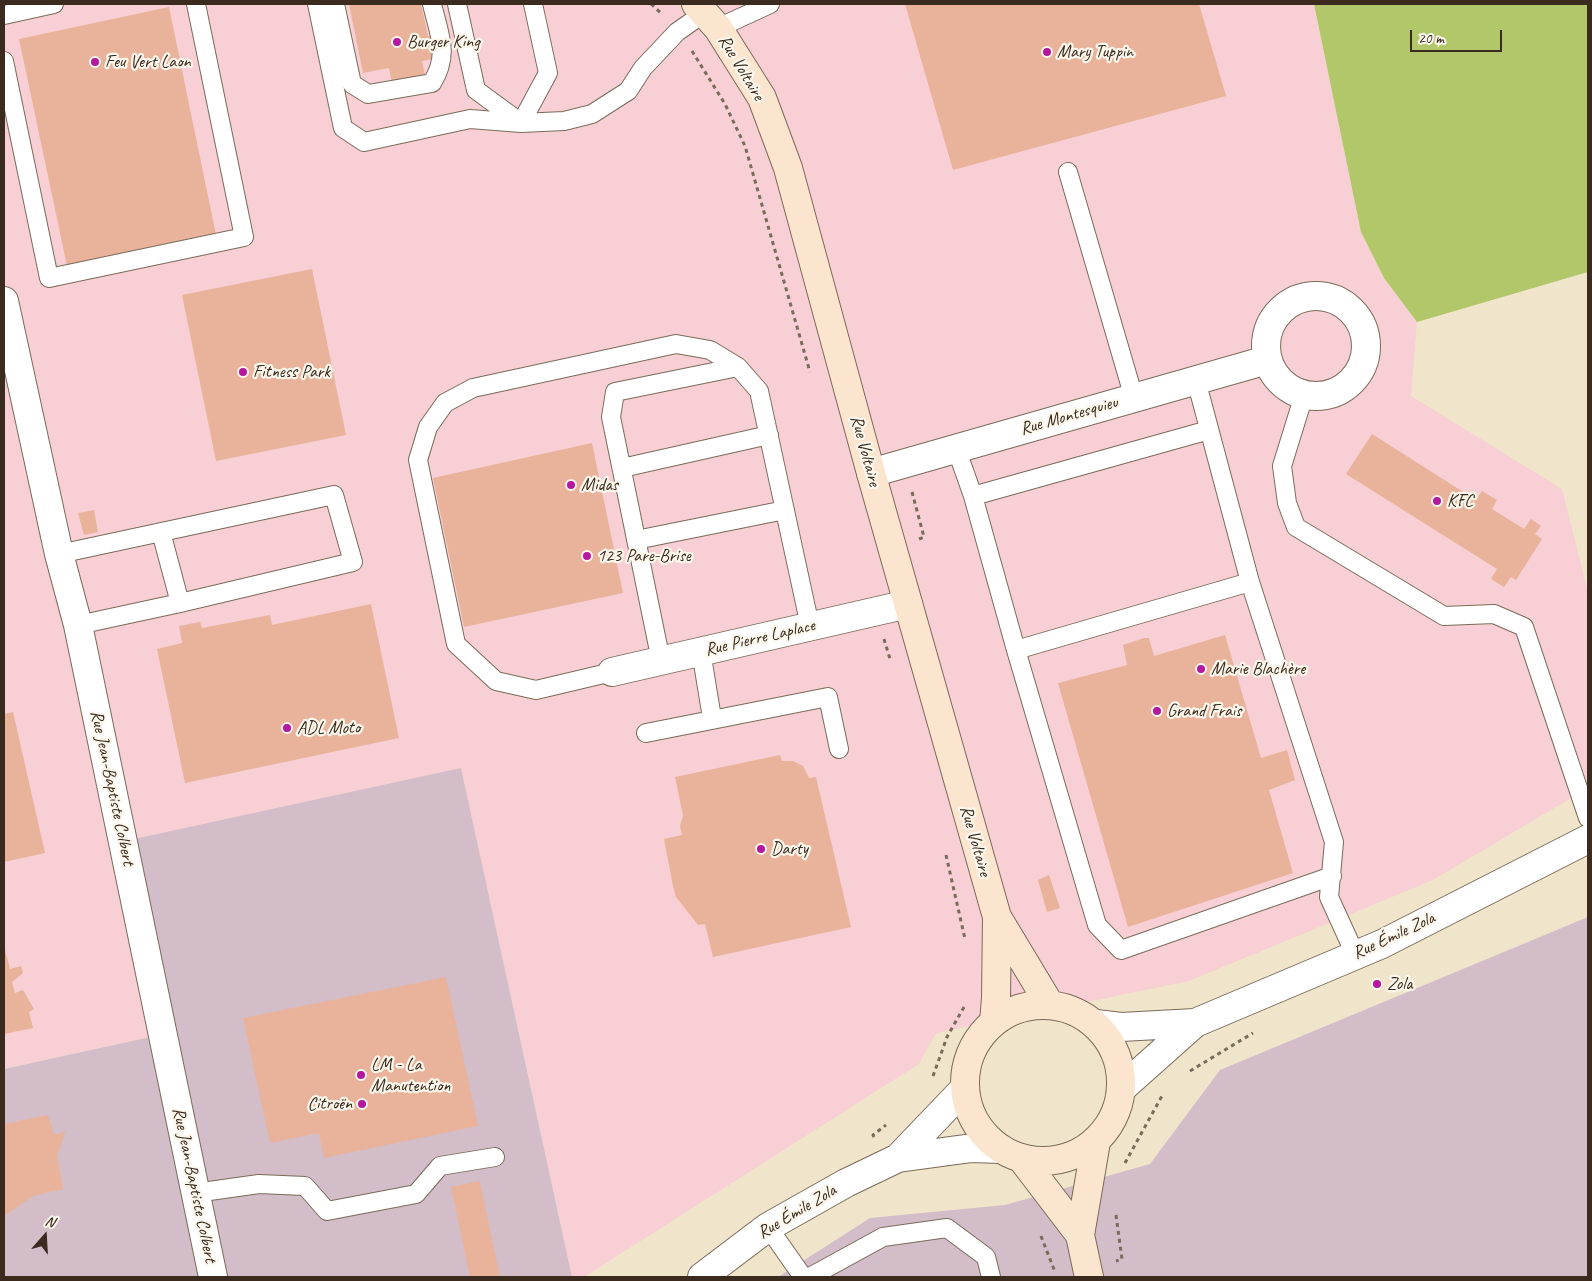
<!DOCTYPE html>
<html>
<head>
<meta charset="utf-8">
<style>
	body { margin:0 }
	#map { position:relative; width:1592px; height:1281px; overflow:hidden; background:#f0e5ca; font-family:Caveat,sans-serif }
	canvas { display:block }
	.frame { position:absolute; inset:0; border:5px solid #3b2a1e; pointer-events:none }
	.north { position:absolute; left:20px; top:1211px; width:50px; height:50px; -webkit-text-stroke:4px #fbf7ec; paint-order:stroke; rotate:19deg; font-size:14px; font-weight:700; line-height:20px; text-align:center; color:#3b2a1e }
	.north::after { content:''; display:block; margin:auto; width:18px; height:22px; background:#3b2a1e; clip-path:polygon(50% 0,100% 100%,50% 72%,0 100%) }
	.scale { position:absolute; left:1410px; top:30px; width:92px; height:22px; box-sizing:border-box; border:2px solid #3b2a1e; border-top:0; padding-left:6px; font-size:15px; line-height:18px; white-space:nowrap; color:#3b2a1e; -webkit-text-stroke:4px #fbf7ec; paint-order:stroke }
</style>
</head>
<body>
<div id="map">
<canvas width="1592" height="1281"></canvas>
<div class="frame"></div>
<div class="north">N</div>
<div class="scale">20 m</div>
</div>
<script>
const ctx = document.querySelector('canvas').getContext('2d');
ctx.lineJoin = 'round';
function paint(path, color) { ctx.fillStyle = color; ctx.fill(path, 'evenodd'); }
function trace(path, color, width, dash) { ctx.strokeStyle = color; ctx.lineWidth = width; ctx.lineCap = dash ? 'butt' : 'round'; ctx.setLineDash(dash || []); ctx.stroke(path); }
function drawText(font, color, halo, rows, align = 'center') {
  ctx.font = font + ' Caveat,sans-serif'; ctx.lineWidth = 4.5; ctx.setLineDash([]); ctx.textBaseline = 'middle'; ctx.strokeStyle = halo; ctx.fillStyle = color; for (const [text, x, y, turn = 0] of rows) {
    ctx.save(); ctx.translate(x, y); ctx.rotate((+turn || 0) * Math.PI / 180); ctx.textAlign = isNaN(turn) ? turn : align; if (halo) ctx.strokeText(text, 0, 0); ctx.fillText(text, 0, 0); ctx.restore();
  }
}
const built = new Path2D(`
	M4,4H1314L1361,232L1384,278L1417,322L1411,396L1562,489L1588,592V788L1433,880L1189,981L936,1033L919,1064L584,1277H572L461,768L155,1036L4,1069Z`);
const industrial = new Path2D(`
	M461,768L572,1277H4V1069L155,1036L111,844Z
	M1588,917V1277H778L870,1218L1005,1205L1150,1164L1220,1070Z`);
const green = new Path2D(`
	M1314,4H1588V272L1417,322L1384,278L1361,232Z`);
const building = new Path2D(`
	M349,4H421L428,36L435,34L438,48L431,49L433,59L422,61L425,75L392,82L389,68L363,73Z
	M905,4H1199L1226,96L953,170Z
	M169,7L216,235L67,266L19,39Z
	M312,269L346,435L216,461L182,295Z
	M1372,434L1476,500L1482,491L1497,500L1492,509L1524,529L1531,519L1541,526L1535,534L1542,539L1516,580L1511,577L1504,587L1491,579L1497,569L1346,474Z
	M592,443L623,593L464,627L433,478Z
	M94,510L98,532L84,535L78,513Z
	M371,604L399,738L185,783L157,649L182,643L179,626L200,622L202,628L270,615L272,625Z
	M1225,635L1261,758L1287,750L1295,780L1269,790L1293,873L1128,927L1058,683L1127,665L1123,645L1144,638H1149L1154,656Z
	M13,712L45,853L4,862V714Z
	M780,755L782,761H793L803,766L809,778L816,777L851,927L713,957L705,924L698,925L676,897L673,886L664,839L682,835L680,826L683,816L675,777Z
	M1049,875L1060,908L1047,912L1038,880Z
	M4,946L10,969L21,966L23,973L12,982L15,993L23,990L34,1009L29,1012L33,1028L4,1034Z
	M446,977L478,1126L324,1158L319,1133L270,1143L243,1018Z
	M48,1115L54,1135L66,1131L57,1155L63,1189L33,1196L4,1216V1124Z
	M480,1181L491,1235L500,1277H470L451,1187Z`);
const path = new Path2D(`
	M651,4L661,13
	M692,51L725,104L745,146L810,372
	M912,492L924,537L919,539
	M884,639L890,659
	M946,855L965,939
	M1190,1071L1253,1033
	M933,1076L947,1037L964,1007
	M874,1137L873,1135L886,1125
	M1125,1163L1163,1094
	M1116,1215L1122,1259L1116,1261
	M1041,1236L1055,1272`);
const lane = new Path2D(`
	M317,4L343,128L364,142L470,119L521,123L564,121L592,114L628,91L643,68L677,32L704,13
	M335,4L352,84L368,94L432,83C450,54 439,34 432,4
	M457,4L476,90L521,123
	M4,15L54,4
	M718,28L770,4
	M4,61L49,278L244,237L196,4
	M521,123L548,73L533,4
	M1068,172L1134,398
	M1196,380L1250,582L1334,842L1329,897L1355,954
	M1304,395L1282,466L1287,503L1296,527L1444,616L1494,614L1524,627L1588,818
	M956,448L973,496L1016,650L1097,925L1121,950L1332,876
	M622,468L769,435
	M973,496L1209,430
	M161,532L180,603
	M636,540L785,510
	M59,554L334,495L353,562L180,603L78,625
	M1016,650L1250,582
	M701,651L712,718
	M661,661L611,417L615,392L738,367
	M612,672L536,690L496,681L456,644L418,460L428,427L445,403L473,388L676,344L710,350L738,367L759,391L810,626
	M646,733L828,697L839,749
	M195,1193L259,1184L305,1186L327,1211L416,1194L440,1166L495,1157
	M768,1227L803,1277
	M810,1277L883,1237L947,1228L986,1257L991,1277`);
const street = new Path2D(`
	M1266 346a50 50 0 1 1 100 0a50 50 0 1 1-100 0Z
	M4,301L59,554L78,625L213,1277
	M871,473L1267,360
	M612,672L908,604
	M1096,1024L1121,1027L1195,1023
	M1122,1088L1195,1023L1382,944L1588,839
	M898,1158L965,1088
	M702,1277L768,1227L846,1183L898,1158L972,1148L1001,1149`);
const secondary = new Path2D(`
	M696,4L718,28L762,98L788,168L871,473L997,917L1050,1005
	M965 1083a78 78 0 1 1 156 0a78 78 0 1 1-156 0Z
	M994,1022L996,998L997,917
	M1022,1159L1080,1235
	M1089,1277L1080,1235L1096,1142`);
const markers = [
	[397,42,5,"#b5179e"],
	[1047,52,5,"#b5179e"],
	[95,62,5,"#b5179e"],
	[243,372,5,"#b5179e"],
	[571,485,5,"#b5179e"],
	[1437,501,5,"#b5179e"],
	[587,556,5,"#b5179e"],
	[1201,669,5,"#b5179e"],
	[1157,711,5,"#b5179e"],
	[287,728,5,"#b5179e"],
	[761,849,5,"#b5179e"],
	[1377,984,5,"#b5179e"],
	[361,1075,5,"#b5179e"],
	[362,1104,5,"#b5179e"]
];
const poiNames = [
	["Burger King",407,42],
	["Mary Tuppin",1057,52],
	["Feu Vert Laon",105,62],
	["Fitness Park",253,372],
	["Midas",581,485],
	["KFC",1447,501],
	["123 Pare-Brise",597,556],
	["Marie Blachère",1211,669],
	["Grand Frais",1167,711],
	["ADL Moto",297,728],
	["Darty",771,849],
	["Zola",1387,984],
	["LM - La",371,1065],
	["Manutention",371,1086],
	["Citroën",352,1104,"right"]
];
const streetNames = [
	["Rue Voltaire",741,68,59],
	["Rue Montesquieu",1069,416,-16],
	["Rue Voltaire",865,451,75],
	["Rue Pierre Laplace",760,638,-13],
	["Rue Jean-Baptiste Colbert",112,788,78],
	["Rue Voltaire",975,841,74],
	["Rue Émile Zola",1394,936,-25],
	["Rue Jean-Baptiste Colbert",194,1185,78],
	["Rue Émile Zola",797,1212,-31]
];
paint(built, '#f7cfd4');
paint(industrial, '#d2bdc8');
paint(green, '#b2c66a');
paint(building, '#e9b39b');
trace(lane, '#7a6b5a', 20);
trace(street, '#7a6b5a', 30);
trace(secondary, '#7a6b5a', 30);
trace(path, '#7a6b5a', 3, [4, 4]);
trace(lane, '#fff', 18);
trace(street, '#fff', 28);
trace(secondary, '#fbe5cf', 28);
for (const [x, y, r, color] of markers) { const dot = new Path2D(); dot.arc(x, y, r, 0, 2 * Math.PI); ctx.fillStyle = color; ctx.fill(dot); trace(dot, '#fbf7ec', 2); }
drawText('18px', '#3b2a1e', '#fbf7ec', poiNames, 'left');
drawText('18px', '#3b2a1e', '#fbf7ec', streetNames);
</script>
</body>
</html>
